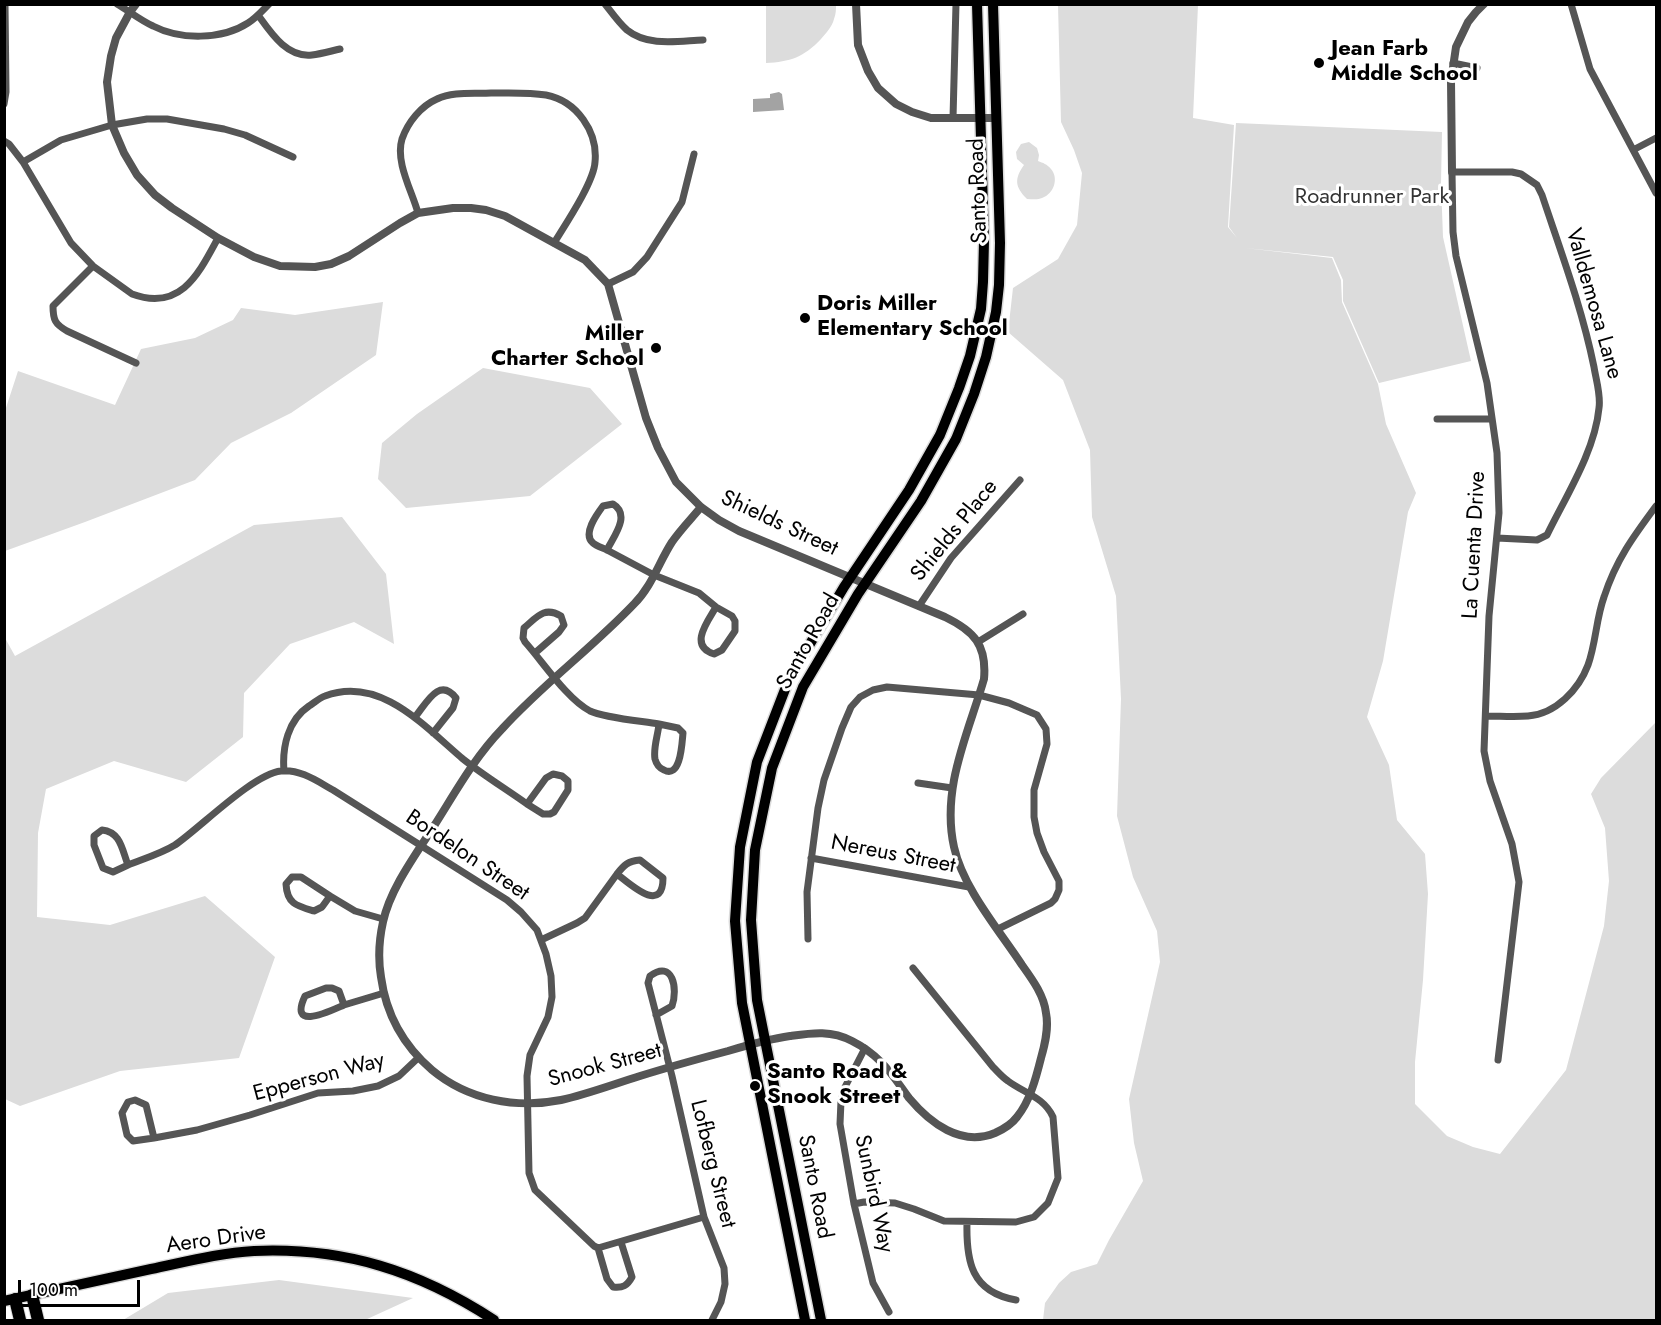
<!DOCTYPE html>
<html>
<head>
<meta charset="utf-8">
<style>
	body { margin:0 }
	#map { position:relative; width:1661px; height:1325px; overflow:hidden; background:#fff; font-family:Jost,sans-serif }
	canvas { display:block }
	.frame { position:absolute; inset:0; border:6px solid #000; pointer-events:none }
	.scale { position:absolute; left:18px; top:1280px; width:122px; height:27px; box-sizing:border-box; border:3px solid #000; border-top:0; padding-left:8px; font-size:18px; line-height:21px; white-space:nowrap; color:#000; -webkit-text-stroke:4px #fff; paint-order:stroke }
</style>
</head>
<body>
<div id="map">
<canvas width="1661" height="1325"></canvas>
<div class="frame"></div>
<div class="scale">100 m</div>
</div>
<script>
const ctx = document.querySelector('canvas').getContext('2d');
ctx.lineJoin = 'round';
function paint(path, color) { ctx.fillStyle = color; ctx.fill(path, 'evenodd'); }
function trace(path, color, width, dash) { ctx.strokeStyle = color; ctx.lineWidth = width; ctx.lineCap = dash ? 'butt' : 'round'; ctx.setLineDash(dash || []); ctx.stroke(path); }
function drawText(font, color, halo, rows, align = 'center') {
  ctx.font = font + ' Jost,sans-serif'; ctx.lineWidth = 6; ctx.setLineDash([]); ctx.textBaseline = 'middle'; ctx.strokeStyle = halo; ctx.fillStyle = color; for (const [text, x, y, turn = 0] of rows) {
    ctx.save(); ctx.translate(x, y); ctx.rotate((+turn || 0) * Math.PI / 180); ctx.textAlign = isNaN(turn) ? turn : align; if (halo) ctx.strokeText(text, 0, 0); ctx.fillText(text, 0, 0); ctx.restore();
  }
}
const green = new Path2D(`
	M766,5V4L836,5C836,9 836,14 834,19C832,27 826,33 821,39C804,57 790,62 766,63Z
	M1058,5H1198L1193,118L1234,125L1228,227L1237,238L1229,227L1236,123L1442,132L1441,184L1443,237L1471,361L1379,383L1343,301V280L1333,257L1245,248L1332,258L1341,280L1342,302L1378,384L1386,424L1416,493L1408,512L1383,661L1367,717L1389,765L1397,820L1425,854L1428,894L1423,980L1415,1062V1104L1447,1136L1473,1147L1500,1154L1566,1070L1604,926L1609,881L1605,828L1591,794L1601,778L1656,722V1320H1043L1045,1303L1059,1283L1071,1272L1097,1264L1109,1240L1143,1181L1134,1143L1129,1099L1160,962L1157,931L1133,877L1117,816L1121,699L1116,596L1092,517L1090,450L1063,380L1008,332L1013,288L1058,259L1077,225L1082,173L1074,150L1061,122Z
	M1029,142L1037,148L1039,155L1038,161C1043,163 1047,164 1051,169C1059,178 1054,194 1042,198C1038,200 1032,199 1027,199C1015,187 1014,179 1024,165L1017,159L1016,152L1021,144Z
	M383,302L376,355L291,413L231,443L195,480L85,522L5,551V411L18,371L115,405L141,349L195,338L233,320L241,308L295,315Z
	M483,368L590,388L622,424L530,496L406,508L378,479L382,443L417,414Z
	M342,517L386,574L394,644L354,622L290,644L244,693L243,737L186,782L114,761L46,789L38,833L37,917L110,925L205,896L275,957L239,1058L120,1071L20,1106L5,1099V638L15,656L254,525Z
	M279,1280L413,1298L365,1320H123L168,1293Z`);
const water = new Path2D(`
	M779,92L782,94L784,110L753,112V99L770,98V94Z`);
const minor = new Path2D(`
	M117,4C129,11 140,20 153,26C180,40 222,40 248,23C256,18 262,11 269,4
	M605,4C612,13 619,23 627,30C648,47 678,41 703,40
	M1571,4L1590,69L1656,193
	M258,15C271,33 287,58 312,55C321,54 331,51 340,49
	M1453,63L1477,68
	M4,104L6,92L5,4
	M953,118L956,4
	M4,141L9,144L23,162L71,243L93,266L132,294C181,312 199,273 218,238
	M1633,150L1656,138
	M23,162L61,140L112,125L147,119H167L224,129L245,135L293,157
	M418,213C412,191 395,162 402,139C408,122 421,106 437,99C453,91 474,94 491,93C509,93 528,92 546,95C577,101 598,132 595,162C594,182 565,225 554,243
	M93,266L53,306C53,320 55,324 67,331L136,363
	M608,284L633,272L647,257L682,202L694,154
	M1437,419H1492
	M613,504C631,515 614,536 607,550C603,548 596,546 593,543C582,534 597,514 603,506Z
	M1497,538L1537,540L1547,535C1566,496 1595,451 1599,408C1601,395 1596,380 1594,367C1582,308 1561,252 1542,195L1537,185L1521,174L1512,172H1452L1453,232L1456,256L1487,383L1497,453L1499,513L1489,616L1484,751L1490,781L1512,844L1519,882L1498,1060
	M607,550L654,575L699,593L716,607L732,616L735,621V631L722,650L714,654C688,646 708,621 716,607
	M919,606L951,558L1020,480
	M978,642L1023,614
	M535,653L559,632L564,625L561,616C544,606 537,617 524,628L523,638L525,642C543,662 567,699 590,711C605,718 641,721 659,724
	M1486,716C1500,716 1514,717 1528,716C1556,714 1579,689 1588,665C1596,643 1596,619 1604,597C1616,560 1633,537 1656,506
	M415,717C426,704 439,676 456,698L453,708L433,733
	M659,724L678,728L683,733C682,742 681,779 664,770C659,768 656,763 655,759C653,748 658,735 659,724Z
	M284,771C282,747 288,720 309,706C314,703 319,698 325,696C380,675 425,727 463,759C483,775 506,789 527,804
	M553,774L562,776L568,781V790L554,812L550,814H543L527,804L546,778Z
	M918,783L952,788
	M102,830C121,832 122,850 128,865L113,872L103,868L94,845V836Z
	M811,858L969,887
	M640,860L663,878C663,915 630,884 617,874C624,865 628,861 640,860Z
	M128,865C143,859 160,854 175,845C200,828 253,774 281,771C300,769 317,781 333,790L507,900L521,912L537,930L546,954L551,976L552,997L548,1017L530,1055L527,1076L529,1173L535,1190L594,1246L598,1248L704,1217
	M292,877H301L330,896L322,907L314,911C297,906 287,904 286,884Z
	M330,896L355,911L383,919
	M808,939L807,892L818,808L824,780L842,728L851,707L860,697L873,690L887,687L979,695L1009,703L1037,715L1046,729L1047,744L1034,790V817L1037,833L1044,852L1059,881V890L1055,899L1051,903L998,929
	M541,940L577,923L585,918L617,874
	M326,988H332L339,991L344,1005C330,1011 288,1032 305,996Z
	M344,1005L384,993
	M656,1015L672,1006C678,989 673,959 650,976L648,983L672,1076L704,1217L724,1268L725,1284L721,1302L712,1320
	M865,1048L845,1087L841,1101L840,1124L854,1204L873,1283L889,1312
	M135,1100L146,1105L154,1138L133,1141L127,1135L122,1113L128,1102Z
	M154,1138L197,1130L250,1115L318,1093L353,1091L378,1086L399,1076L418,1058
	M854,1204L864,1202L895,1203L914,1209L944,1221L1016,1222L1034,1217L1048,1203L1058,1178L1053,1117C1044,1097 1024,1093 1008,1081C1002,1077 998,1072 993,1067L913,968
	M967,1222C966,1261 971,1292 1016,1300
	M598,1248L607,1279L613,1287C623,1288 627,1286 632,1277L621,1242`);
const tertiary = new Path2D(`
	M136,4L130,12L116,38L111,56L107,82L112,125L124,153L137,175L155,195L172,208L218,238L254,257L280,266L315,267L331,264L349,256L400,223L418,213L453,208H471L486,210L505,216L585,260L608,284L646,418L658,448L676,482L701,507L719,520L739,531L945,617C974,631 987,645 984,679C968,734 941,788 954,847C963,888 999,930 1022,965C1032,979 1044,995 1046,1013C1049,1028 1045,1044 1041,1058C1036,1078 1030,1101 1017,1117C1011,1125 1004,1129 995,1133C961,1147 930,1123 909,1098C900,1086 892,1073 881,1062C873,1054 862,1046 852,1041C831,1030 812,1033 790,1036C769,1039 748,1045 728,1051C698,1059 669,1067 640,1076C614,1084 588,1094 561,1100C516,1109 468,1100 432,1070C404,1046 386,1014 381,977C378,959 379,940 383,922C390,889 416,854 434,826C455,793 474,758 502,729C543,684 592,648 634,604C652,586 659,562 672,542C681,529 692,518 701,507
	M856,4L858,45L868,71L878,88L896,104L912,112L931,118H996
	M1452,172L1451,81L1456,47L1468,22L1476,12L1484,4`);
const primary = new Path2D(`
	M4,1301C53,1290 102,1280 151,1269C185,1262 219,1253 254,1251C344,1247 419,1271 494,1320
	M805,1320L742,1003L735,921L740,847L757,762L789,679L844,587L909,490L940,435L959,388L970,356L981,309L983,282L984,241L977,4
	M821,1320L757,1000L751,920L755,850L772,768L803,687L858,594L921,501L956,439L974,394L986,357L996,312L999,285L1000,243L993,4`);
const motorway = new Path2D(`
	M32,1295L38,1320
	M15,1299L20,1320`);
const markers = [
	[1319,63,6,"#000"],
	[805,318,6,"#000"],
	[656,348,6,"#000"],
	[755,1086,6,"#000"]
];
const poiNames = [
	["Jean Farb",1331,50],
	["Middle School",1331,75],
	["Doris Miller",817,305],
	["Elementary School",817,330],
	["Miller",644,335,"right"],
	["Charter School",644,360,"right"],
	["Santo Road &",767,1073],
	["Snook Street",767,1098]
];
const streetNames = [
	["Santo Road",979,191,-92],
	["Valldemosa Lane",1593,304,74],
	["Shields Street",779,524,25],
	["Shields Place",955,531,-51],
	["La Cuenta Drive",1475,545,-87],
	["Santo Road",809,642,-61],
	["Nereus Street",893,855,11],
	["Bordelon Street",467,856,34],
	["Snook Street",605,1066,-15],
	["Epperson Way",319,1078,-15],
	["Lofberg Street",712,1164,76],
	["Santo Road",814,1187,79],
	["Sunbird Way",873,1194,78],
	["Aero Drive",216,1240,-8]
];
const parkNames = [
	["Roadrunner Park",1372,198]
];
paint(green, '#dcdcdc');
paint(water, '#a3a3a3');
trace(primary, '#dbdbdb', 13);
trace(motorway, '#dbdbdb', 14);
trace(minor, '#555', 7);
trace(tertiary, '#555', 8);
trace(primary, '#000', 10);
trace(motorway, '#000', 12);
for (const [x, y, r, color] of markers) { const dot = new Path2D(); dot.arc(x, y, r, 0, 2 * Math.PI); ctx.fillStyle = color; ctx.fill(dot); trace(dot, '#fff', 2); }
drawText('bold 22px', '#000', '#fff', poiNames, 'left');
drawText('22px', '#000', '#fff', streetNames);
drawText('22px', '#333', '#fff', parkNames);
</script>
</body>
</html>
